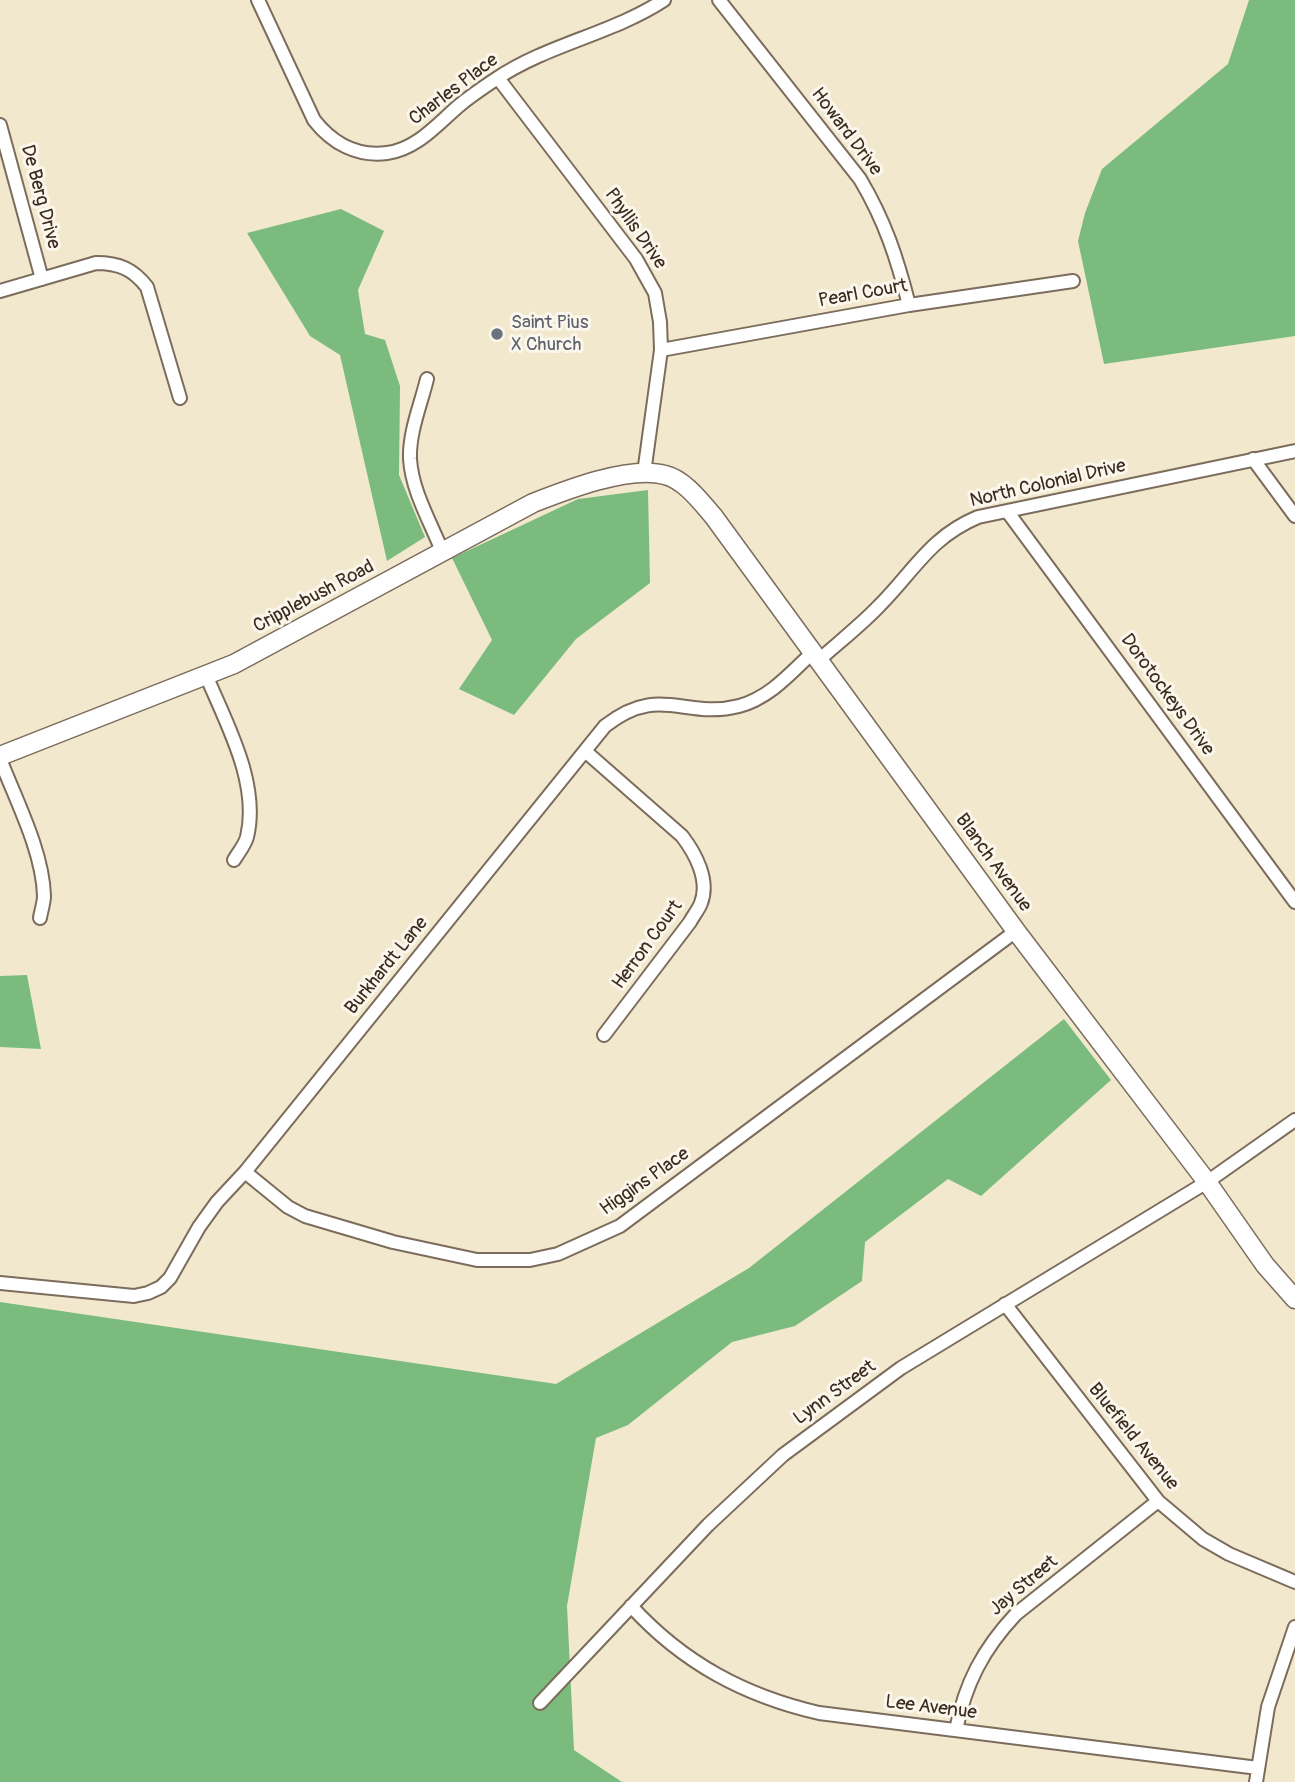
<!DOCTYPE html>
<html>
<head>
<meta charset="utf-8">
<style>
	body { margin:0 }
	canvas { display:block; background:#f2e8ce }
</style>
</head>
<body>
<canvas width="1295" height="1782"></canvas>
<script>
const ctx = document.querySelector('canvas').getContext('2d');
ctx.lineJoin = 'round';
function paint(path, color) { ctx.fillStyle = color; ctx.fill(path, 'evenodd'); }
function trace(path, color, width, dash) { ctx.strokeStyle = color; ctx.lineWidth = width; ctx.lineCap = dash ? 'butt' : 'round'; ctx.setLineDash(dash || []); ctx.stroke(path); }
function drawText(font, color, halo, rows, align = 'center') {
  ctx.font = font + ' Pangolin,sans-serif'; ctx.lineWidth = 6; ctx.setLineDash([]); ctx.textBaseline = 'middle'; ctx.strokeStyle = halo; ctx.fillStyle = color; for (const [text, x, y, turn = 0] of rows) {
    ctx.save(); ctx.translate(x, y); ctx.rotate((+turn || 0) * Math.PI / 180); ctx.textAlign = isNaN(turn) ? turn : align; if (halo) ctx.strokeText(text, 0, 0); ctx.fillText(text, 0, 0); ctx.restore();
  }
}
const forest = new Path2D(`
	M1249,0H1295V336L1104,364L1078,241L1085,213L1102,169L1228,64Z
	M341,209L384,231L358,290L365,334L385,340L400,386L399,475L425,537L387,561L340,355L310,336L247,233Z
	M648,490L650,583L576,639L514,715L459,689L492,640L452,558L578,499Z
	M27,975L41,1049L0,1047V976Z
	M1064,1019L1111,1080L981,1196L948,1179L865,1242L862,1281L795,1326L732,1342L628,1425L596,1438L567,1606L574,1750L622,1782H0V1302L556,1384L749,1268Z`);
const minor = new Path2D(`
	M258,0L314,120C332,143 357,157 387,153C418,149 439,122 461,104C472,95 484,87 496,79C548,44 612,34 664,0
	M719,0L860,179C885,221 897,258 909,305
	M498,78L636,259L655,293L660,322L661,350L644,473
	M0,125L42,279
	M0,291L96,263C119,263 133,269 147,287L180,398
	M661,350L909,305L1073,281
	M427,379C421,404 409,432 410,459C412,491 430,521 442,551
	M1253,459L1295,516
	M1007,511L1295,902
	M819,660C839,642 861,625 879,606C914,571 930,537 978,517L1295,451
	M206,675C226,723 260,783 247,837C245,845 238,853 234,860
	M585,751L682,836C695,853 710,880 701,903C699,909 693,916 690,922L604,1035
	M0,759C16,800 43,852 44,896C44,903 41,911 40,918
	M245,1172L288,1207L305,1216L393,1242L477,1260H530L558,1254L620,1226L1016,931
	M0,1283L134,1296L148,1293L161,1287L170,1278L199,1227L217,1202L245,1172L605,726C660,683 684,720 739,706C769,698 790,674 812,653
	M1005,1304L1158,1501L1203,1539L1229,1554L1295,1582
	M631,1606C683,1663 745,1696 819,1713L1258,1768
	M540,1703L708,1525L783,1455L901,1368L1207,1182L1295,1120
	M956,1730C965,1684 983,1649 1016,1614L1158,1501
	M1256,1782L1268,1707L1295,1627`);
const secondary = new Path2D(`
	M0,756L234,664L533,503C566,490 630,465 665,475C685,480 701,502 714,517L1016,931L1207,1182L1265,1265L1295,1299`);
const markers = [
	[497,334,7,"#6b7280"]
];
const streetNames = [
	["Charles Place",454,90,-37],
	["Howard Drive",846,132,53],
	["De Berg Drive",40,197,75],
	["Phyllis Drive",635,229,55],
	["Pearl Court",863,294,-10],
	["North Colonial Drive",1048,484,-13],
	["Cripplebush Road",314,597,-28],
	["Dorotockeys Drive",1167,695,54],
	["Blanch Avenue",993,863,54],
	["Herron Court",648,945,-54],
	["Burkhardt Lane",387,966,-51],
	["Higgins Place",645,1182,-35],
	["Lynn Street",835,1393,-36],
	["Bluefield Avenue",1133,1437,51],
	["Jay Street",1024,1586,-40],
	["Lee Avenue",931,1708,7]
];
const worshipNames = [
	["Saint Pius",511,323],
	["X Church",511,345]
];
paint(forest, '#7bbc7e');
trace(minor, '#7b6c5c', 16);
trace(secondary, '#7b6c5c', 21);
trace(minor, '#fff', 12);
trace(secondary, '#fff', 18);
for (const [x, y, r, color] of markers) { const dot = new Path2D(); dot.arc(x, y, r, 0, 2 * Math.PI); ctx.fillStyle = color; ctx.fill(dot); trace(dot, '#fbf7ec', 2.5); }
drawText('19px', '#3b2a1e', '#fbf7ec', streetNames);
drawText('19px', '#5b616d', '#fbf7ec', worshipNames, 'left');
</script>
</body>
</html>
